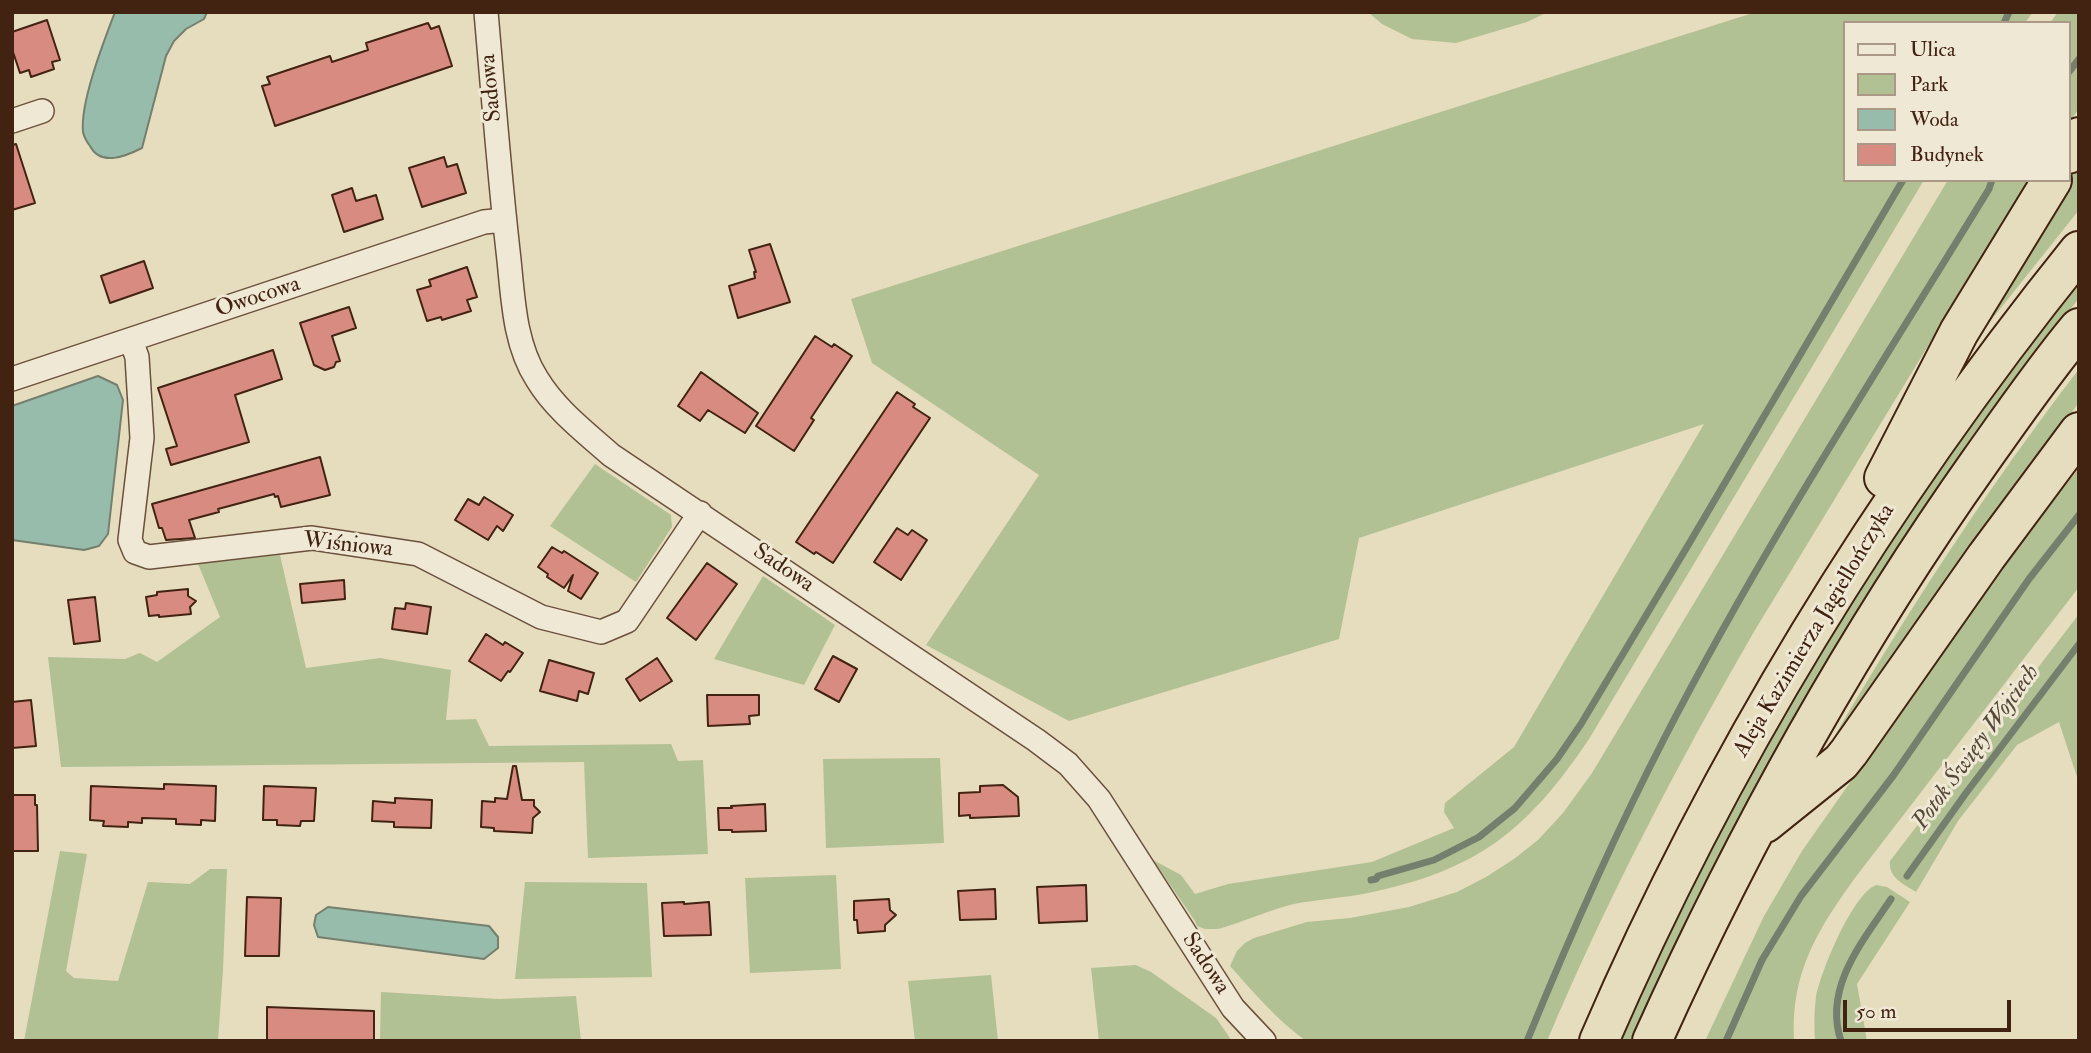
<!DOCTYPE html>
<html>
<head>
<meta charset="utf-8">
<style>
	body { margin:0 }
	#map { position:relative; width:2091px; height:1053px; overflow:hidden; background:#e6dcbe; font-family:"IM FELL Double Pica",serif }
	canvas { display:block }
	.frame { position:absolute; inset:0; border:14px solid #422311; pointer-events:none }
	.legend { position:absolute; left:1843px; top:21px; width:228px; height:161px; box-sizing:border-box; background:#efe8d5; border:2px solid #aa9987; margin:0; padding:9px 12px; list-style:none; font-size:21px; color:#422311 }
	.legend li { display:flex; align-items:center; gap:14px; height:35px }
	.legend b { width:35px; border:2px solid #aa9987 }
	.scale { position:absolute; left:1843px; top:1000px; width:168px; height:32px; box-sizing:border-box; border:4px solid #422311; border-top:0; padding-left:9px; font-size:21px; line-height:24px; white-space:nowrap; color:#422311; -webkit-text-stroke:5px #efe8d5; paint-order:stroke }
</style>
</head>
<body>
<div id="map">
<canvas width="2091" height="1053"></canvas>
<div class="frame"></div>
<ul class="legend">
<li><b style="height:9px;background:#efe8d5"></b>Ulica</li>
<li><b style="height:19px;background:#b2c194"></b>Park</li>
<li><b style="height:19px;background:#97bcab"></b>Woda</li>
<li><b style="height:19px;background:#d88b81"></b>Budynek</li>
</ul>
<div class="scale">50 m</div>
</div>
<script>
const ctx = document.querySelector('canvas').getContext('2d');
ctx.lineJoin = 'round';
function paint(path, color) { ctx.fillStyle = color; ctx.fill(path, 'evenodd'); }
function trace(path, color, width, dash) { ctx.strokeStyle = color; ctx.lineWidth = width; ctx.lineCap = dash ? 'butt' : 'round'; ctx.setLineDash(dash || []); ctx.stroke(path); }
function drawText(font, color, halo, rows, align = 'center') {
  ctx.font = font + ' "IM FELL Double Pica",serif'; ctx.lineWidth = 6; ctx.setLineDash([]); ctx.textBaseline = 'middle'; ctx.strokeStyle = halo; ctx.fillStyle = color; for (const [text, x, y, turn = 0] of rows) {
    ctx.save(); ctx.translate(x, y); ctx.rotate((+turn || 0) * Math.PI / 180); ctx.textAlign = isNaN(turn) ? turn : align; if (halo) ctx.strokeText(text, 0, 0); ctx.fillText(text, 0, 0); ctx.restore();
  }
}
const green = new Path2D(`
	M1368,12H1548L1527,22L1456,43L1412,39L1382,24Z
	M1756,12H2033L2025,23H1844V180H1924L1589,739C1527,831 1478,870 1368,893C1344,898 1319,899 1294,904C1268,910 1244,922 1218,929H1205L1197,926L1195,921L1153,860L1181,875L1195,894L1228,884L1372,862L1454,828L1444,812L1445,803L1514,747L1704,424L1359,538L1339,639L1069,721L926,645L1039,475L872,363L851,299Z
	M2058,12H2079V109L2068,123V23H2050Z
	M2079,162V210L1988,324L1984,326L2068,177Z
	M1948,180H2029L1755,630C1678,763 1607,899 1547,1041H1306C1277,1020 1254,993 1230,966L1237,951L1245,943L1254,938L1307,922L1350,918L1409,907L1457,892L1486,877L1514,859L1538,840L1563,813L1592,773Z
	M2079,279V298L2017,379L1821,672L1731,834L1693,909L1632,1041H1619L1682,904L1760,755L1864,580L1947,455Z
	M2079,369V402L1841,741L1835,743L1833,740L1834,737C1909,609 1989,486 2079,369Z
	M595,464L671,515L672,527L636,582L550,526Z
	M2079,468V587L1858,874C1819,927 1790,972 1794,1041H1705L1764,916L1802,851L1997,573Z
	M280,555L306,668L380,658L451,670L446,720L476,719L489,746L671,744L678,761L703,760L708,854L588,858L584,762L61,767L48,657L125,659L140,653L157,662L220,617L198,564Z
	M763,576L835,625L804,685L714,659Z
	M2079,614V783L2059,722L2017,745L1958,821L1916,892C1904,884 1888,878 1890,861Z
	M940,758L944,843L826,848L823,759Z
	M60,851L87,854L66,971L74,978L118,981L148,882L190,884L210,869H227L223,970L218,1041H24Z
	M836,875L841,969L750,973L745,878Z
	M525,882L647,883L652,977L515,979Z
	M1876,885L1887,887L1910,902L1857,984L1867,1041H1815C1814,1026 1814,1012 1816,997C1821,971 1852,895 1876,885Z
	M1136,965L1151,972L1216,1018L1232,1041H1099L1091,968Z
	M991,975L998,1041H915L908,981Z
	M381,992L499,999L576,996L581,1041H380Z`);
const water = new Path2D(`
	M115,12H207L204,19L186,29L174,41L166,56L142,148C126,156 101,167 90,146C87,142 84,137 83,132C80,102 104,41 115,12Z
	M98,376L117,385L123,400L108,534L99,546L84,550L12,540V406Z
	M328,907L489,926L498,937V948L484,959L318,937L314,925L316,915Z`);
const stream = new Path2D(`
	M2004,23L2009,12
	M2068,73L2079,59
	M1907,876L1966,793L2079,644
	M1371,880L1376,879L1378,876L1434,860L1479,837L1515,808L1557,759L1581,724L1690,542L1903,180
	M1527,1041C1569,938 1614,836 1665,737C1762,548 1879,369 1989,189L1992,180
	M1726,1041L1762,960L1801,896L1893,776L2029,579L2079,515
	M1841,1041C1823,987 1863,941 1891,899`);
const building = new Path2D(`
	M47,20L60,60L52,62L54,69L31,77L29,70L20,73L12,49V32Z
	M428,23L431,29L439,26L452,66L275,126L262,86L270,84L267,77L330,56L332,62L368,50L366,43Z
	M16,144L35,203L12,210V145Z
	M444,157L447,167L457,164L466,193L422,207L409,168Z
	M352,188L356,201L376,195L383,219L344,232L332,195Z
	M770,244L790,302L738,318L729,286L755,278L754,272H756L749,250Z
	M144,261L153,288L110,303L101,276Z
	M467,267L477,297L467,300L471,311L442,320L441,317L427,321L417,290L431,286L429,280Z
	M349,307L356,328L332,336L340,361L336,362L334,367L325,370L314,365L300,323Z
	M815,336L832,347L834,344L852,356L811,418L814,420L794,451L756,426Z
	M273,350L282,379L235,395L249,442L171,465L166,449L177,446L158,388Z
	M701,372L758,413L745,433L708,410L700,421L678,406Z
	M897,392L915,404L913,407L930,418L833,563L816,552L814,554L796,542Z
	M320,457L330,495L281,507L278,496L275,497L274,494L218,509L219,512L189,520L195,538L166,540L162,528H159L152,504Z
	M484,497L513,515L503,531L497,526L488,540L455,520L468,499L479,505Z
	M897,528L908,535L912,530L927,540L901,580L874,562Z
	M552,547L562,553L564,551L598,573L581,599L568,591L573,575L564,588L547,577L548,574L538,567Z
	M707,563L737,584L696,640L667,618Z
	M344,580L345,599L302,603L300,584Z
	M188,589V596L196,601L190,607L191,614L159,617V615L149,616L146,597L157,595V592Z
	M95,597L100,641L74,644L68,600Z
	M406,603L431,607L427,634L392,629L395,608L405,609Z
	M486,634L503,645L505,642L523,653L510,672L508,671L501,681L469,661Z
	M833,656L857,669L839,702L815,689Z
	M657,658L672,681L640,701L626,679Z
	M549,660L594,673L588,694L579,691L577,701L540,691Z
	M707,695H759V715L749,716L750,724L708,726Z
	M31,700L36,746L12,748V702Z
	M513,766H516L522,800H534V806L540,812L533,818L532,833L494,831V828L481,827L482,801L495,802V798L507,799Z
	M164,784L216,786L215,821L201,820V825L176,824V819L142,818V823L128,822V827L103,826L104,821L90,820L91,786L164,789Z
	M1003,785L1018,797L1019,816L970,818V815L959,816V793L980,792V786Z
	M264,786L316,788L314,821H301L300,826L277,825V820H263Z
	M12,795H35V805H37L38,851H12Z
	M395,798L432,800L431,828L394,827V822L372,821L373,801L395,803Z
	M765,804L766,831L732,832V830H719L718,808H732L731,806Z
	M1086,885L1087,921L1039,923L1037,887Z
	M995,889L996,919L960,920L958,891Z
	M247,897L281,898L279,956H245Z
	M889,899L890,910L896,915L885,925V931L858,933L857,920H854V901Z
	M684,902V904L709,902L711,935L664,936L662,903Z
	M267,1007L374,1011V1041H267Z`);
const street = new Path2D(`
	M486,12C493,92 499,171 508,251C513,293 513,342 537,379C555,409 585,432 611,455L1036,740L1068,764L1099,799L1233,1008L1264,1041
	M12,121L42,111
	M131,340L137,357L142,438L130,540L135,552L149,557L312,538L418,554L541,617L601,632L627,621L700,513
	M12,379L484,222L504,220`);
const highway = new Path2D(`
	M2068,154L2079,137
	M1884,478L1959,332L2052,180
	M1765,823L1841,762L1849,752L1986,557L2079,432
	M1599,1041C1722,756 1885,492 2079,251
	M1652,1041C1744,837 1852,642 1981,460C2013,415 2044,370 2079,328`);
const streetNames = [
	["Sadowa",492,88,-95],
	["Owocowa",258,298,-18],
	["Wiśniowa",348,546,6],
	["Sadowa",783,569,34],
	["Aleja Kazimierza Jagiellończyka",1815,631,-59],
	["Sadowa",1205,964,57]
];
const waterNames = [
	["Potok Święty Wojciech",1977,748,-54]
];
paint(green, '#b2c194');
paint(water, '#97bcab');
trace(water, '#757f6d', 2);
trace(stream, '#757f6d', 7);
paint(building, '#d88b81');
trace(building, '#422311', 2);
trace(street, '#6b513c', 26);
trace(highway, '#422311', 42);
trace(street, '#efe8d5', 23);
trace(highway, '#e6dcbe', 38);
drawText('23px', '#422311', '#efe8d5', streetNames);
drawText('italic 24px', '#574938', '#efe8d5', waterNames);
</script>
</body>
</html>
